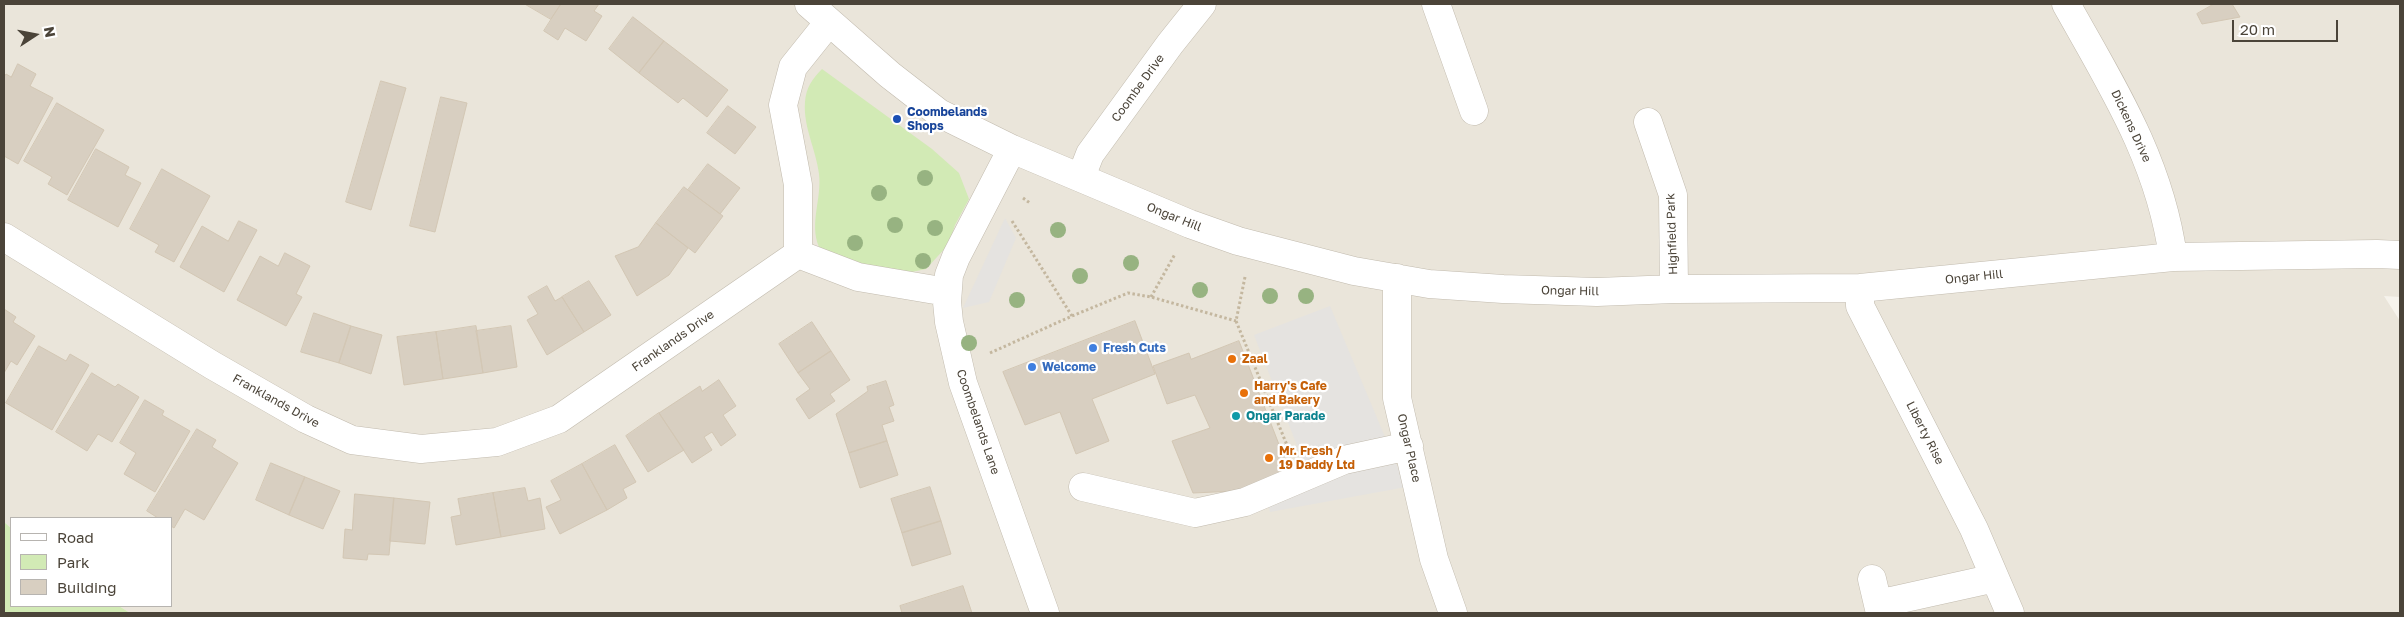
<!DOCTYPE html>
<html>
<head>
<meta charset="utf-8">
<style>
	body { margin:0 }
	#map { position:relative; width:2404px; height:617px; overflow:hidden; background:#f6f3ec; font-family:"Golos Text",sans-serif }
	canvas { display:block }
	.frame { position:absolute; inset:0; border:5px solid #4b4439; pointer-events:none }
	.legend { position:absolute; left:10px; top:517px; width:162px; height:90px; box-sizing:border-box; background:#fff; border:1px solid #b7b4b0; margin:0; padding:6px 9px; list-style:none; font-size:15px; color:#4b4439 }
	.legend li { display:flex; align-items:center; gap:10px; height:25px }
	.legend b { width:25px; border:1px solid #b7b4b0 }
	.north { position:absolute; left:10px; top:10px; width:50px; height:50px; -webkit-text-stroke:4px #fff; paint-order:stroke; rotate:79deg; font-size:14px; font-weight:700; line-height:20px; text-align:center; color:#4b4439 }
	.north::after { content:''; display:block; margin:auto; width:18px; height:22px; background:#4b4439; clip-path:polygon(50% 0,100% 100%,50% 72%,0 100%) }
	.scale { position:absolute; left:2232px; top:20px; width:106px; height:22px; box-sizing:border-box; border:2px solid #4b4439; border-top:0; padding-left:6px; font-size:15px; line-height:18px; white-space:nowrap; color:#4b4439; -webkit-text-stroke:4px #fff; paint-order:stroke }
</style>
</head>
<body>
<div id="map">
<canvas width="2404" height="617"></canvas>
<div class="frame"></div>
<ul class="legend">
<li><b style="height:6px;background:#fff"></b>Road</li>
<li><b style="height:14px;background:#d2eab5"></b>Park</li>
<li><b style="height:14px;background:#d8cfc1"></b>Building</li>
</ul>
<div class="north">N</div>
<div class="scale">20 m</div>
</div>
<script>
const ctx = document.querySelector('canvas').getContext('2d');
ctx.lineJoin = 'round';
function paint(path, color) { ctx.fillStyle = color; ctx.fill(path, 'evenodd'); }
function trace(path, color, width, dash) { ctx.strokeStyle = color; ctx.lineWidth = width; ctx.lineCap = dash ? 'butt' : 'round'; ctx.setLineDash(dash || []); ctx.stroke(path); }
function drawText(font, color, halo, rows, align = 'center') {
  ctx.font = font + ' "Golos Text",sans-serif'; ctx.lineWidth = 4.5; ctx.setLineDash([]); ctx.textBaseline = 'middle'; ctx.strokeStyle = halo; ctx.fillStyle = color; for (const [text, x, y, turn = 0] of rows) {
    ctx.save(); ctx.translate(x, y); ctx.rotate((+turn || 0) * Math.PI / 180); ctx.textAlign = isNaN(turn) ? turn : align; if (halo) ctx.strokeText(text, 0, 0); ctx.fillText(text, 0, 0); ctx.restore();
  }
}
const residential = new Path2D(`
	M4,4H2400V297L2384,296L2400,321V613H130L119,606H171V518H11V528L4,522Z`);
const green = new Path2D(`
	M822,69L932,149L959,173L969,199L955,225L949,244L926,269L907,273L859,266L819,247C809,223 822,199 819,174C816,149 803,127 805,102C806,88 812,79 822,69Z
	M4,522L11,528V606H119L130,613H4Z`);
const parking = new Path2D(`
	M1005,218L1016,238L989,302L963,308Z
	M1330,306L1406,487L1270,512L1264,492L1309,482L1303,461L1254,335Z`);
const building = new Path2D(`
	M525,4H561L551,19Z
	M561,4H599L594,11L602,16L586,41L565,28L558,40L544,31Z
	M2214,4H2232L2240,17L2202,24L2197,14Z
	M633,17L664,41L639,73L609,49Z
	M664,41L728,90L707,117L683,98L678,103L639,73Z
	M18,64L36,74L30,86L53,98L18,164L4,156V77L6,74L11,77Z
	M381,81L406,88L371,210L346,202Z
	M441,97L467,103L435,232L410,226Z
	M57,103L104,130L67,195L48,184L52,177L24,161Z
	M728,106L756,127L735,154L707,133Z
	M96,149L129,167L125,175L141,183L118,227L68,200Z
	M708,164L740,188L720,214L688,190Z
	M162,169L210,196L174,262L155,252L159,245L130,229Z
	M684,187L723,216L695,253L656,223Z
	M239,221L257,230L224,292L180,267L202,226L228,241Z
	M656,223L688,248L669,275L637,296L615,256L638,247Z
	M285,253L310,266L296,294L302,297L286,326L237,300L260,256L278,266Z
	M589,281L611,315L584,332L562,297Z
	M547,286L555,301L562,297L584,332L547,355L527,320L538,314L528,297Z
	M4,309L16,317L13,322L35,336L17,365L11,361L4,373Z
	M314,313L351,326L339,363L301,352Z
	M1135,321L1155,374L1092,399L1109,441L1076,454L1060,412L1025,425L1003,372Z
	M812,322L831,351L798,373L779,344Z
	M351,326L382,335L371,374L339,363Z
	M476,326L483,373L443,379L436,332Z
	M511,326L517,367L483,373L476,331Z
	M436,332L443,379L404,385L397,337Z
	M1239,341L1290,473L1236,491L1193,493L1172,441L1210,428L1195,395L1167,404L1153,366L1189,353L1191,359Z
	M39,346L66,361L70,354L89,365L52,430L6,403Z
	M831,351L850,380L830,394L835,401L809,419L796,399L810,389L798,373Z
	M92,373L115,387L118,384L139,397L112,442L98,434L87,451L56,432Z
	M719,380L736,406L723,415L736,435L721,446L712,432L704,437L712,450L692,463L659,413L700,386L702,391Z
	M886,381L894,405L889,407L894,421L882,425L887,441L849,453L836,414L868,391L867,387Z
	M145,400L164,411L162,415L190,431L155,492L124,474L136,453L120,443Z
	M659,413L684,450L648,472L626,436Z
	M197,429L216,440L212,447L238,463L204,520L185,509L174,528L171,526V518H158L147,511Z
	M887,441L898,475L860,488L849,453Z
	M615,445L636,482L623,489L627,498L607,510L582,464Z
	M271,463L305,477L289,515L256,500Z
	M582,464L607,510L560,534L546,507L561,500L551,481Z
	M305,477L340,491L323,529L289,515Z
	M930,487L941,521L902,533L891,499Z
	M525,488L528,501L540,498L545,529L501,537L493,493Z
	M493,493L501,537L456,545L451,517L461,515L458,499Z
	M355,494L394,498L389,555L368,554L367,560L343,558L345,529L352,530Z
	M394,498L430,502L425,544L390,541Z
	M941,521L951,554L912,566L902,533Z
	M963,586L972,613H902L900,606Z`);
const path = new Path2D(`
	M1023,198L1030,203
	M1012,221L1072,316
	M1245,277L1236,321L1289,450
	M1151,297L1175,254
	M990,353L1072,316L1128,293L1151,297L1236,321`);
const minor = new Path2D(`
	M809,4L890,75L939,113L1012,149L1190,224L1238,241L1354,271L1429,284L1503,289L1597,292L1674,289L1860,288L2173,257L2377,254L2400,255
	M1436,4L1474,111
	M2066,4C2112,86 2160,161 2173,257
	M1648,122L1673,195L1674,289
	M1012,149L956,257L949,275L947,302L949,322L963,383L1045,613
	M1081,177L1090,154L1170,44L1202,4
	M4,237L212,365L306,419L352,440L421,449L497,442L559,419L798,254
	M798,254V185L783,105L793,67L829,22
	M798,254L858,277L947,292
	M1397,278V398L1434,559L1453,613
	M1860,288V306L1974,529L2010,613
	M1083,487L1195,513L1245,502L1344,460L1409,446
	M1872,579L1880,613
	M1878,604L1995,578`);
const trees = [
	[925,178],
	[879,193],
	[895,225],
	[935,228],
	[1058,230],
	[855,243],
	[923,261],
	[1131,263],
	[1080,276],
	[1200,290],
	[1270,296],
	[1306,296],
	[1017,300],
	[969,343]
];
const markers = [
	[897,119,5,"#1a4fb4"],
	[1093,348,5,"#3f7fe0"],
	[1232,359,5,"#e8710a"],
	[1032,367,5,"#3f7fe0"],
	[1244,393,5,"#e8710a"],
	[1236,416,5,"#0f9aa8"],
	[1269,458,5,"#e8710a"]
];
const streetNames = [
	["Coombe Drive",1138,88,-54],
	["Dickens Drive",2131,126,65],
	["Ongar Hill",1174,217,22],
	["Highfield Park",1672,234,-92],
	["Ongar Hill",1974,277,-6],
	["Ongar Hill",1570,291,1],
	["Franklands Drive",673,341,-35],
	["Franklands Drive",276,401,29],
	["Coombelands Lane",978,422,71],
	["Liberty Rise",1925,433,63],
	["Ongar Place",1409,448,77]
];
const transitNames = [
	["Coombelands",907,112],
	["Shops",907,126]
];
const shopNames = [
	["Fresh Cuts",1103,348],
	["Welcome",1042,367]
];
const foodNames = [
	["Zaal",1242,359],
	["Harry's Cafe",1254,386],
	["and Bakery",1254,400],
	["Mr. Fresh /",1279,451],
	["19 Daddy Ltd",1279,465]
];
const cultureNames = [
	["Ongar Parade",1246,416]
];
paint(residential, '#eae5da');
paint(green, '#d2eab5');
paint(parking, '#e5e3e0');
paint(building, '#d8cfc1');
trace(building, '#d3c7b4', 1);
trace(minor, '#c2bbae', 29);
trace(path, '#c4b79f', 3, [2.5, 2.5]);
trace(minor, '#fff', 28);
ctx.fillStyle = '#97b381';
for (const [x, y] of trees) { ctx.beginPath(); ctx.arc(x, y, 8, 0, 2 * Math.PI); ctx.fill(); }
for (const [x, y, r, color] of markers) { const dot = new Path2D(); dot.arc(x, y, r, 0, 2 * Math.PI); ctx.fillStyle = color; ctx.fill(dot); trace(dot, '#fff', 2); }
drawText('12px', '#4b4439', '#fff', streetNames);
drawText('bold 12px', '#164399', '#fff', transitNames, 'left');
drawText('bold 12px', '#366cbe', '#fff', shopNames, 'left');
drawText('bold 12px', '#c56008', '#fff', foodNames, 'left');
drawText('bold 12px', '#0d838f', '#fff', cultureNames, 'left');
</script>
</body>
</html>
